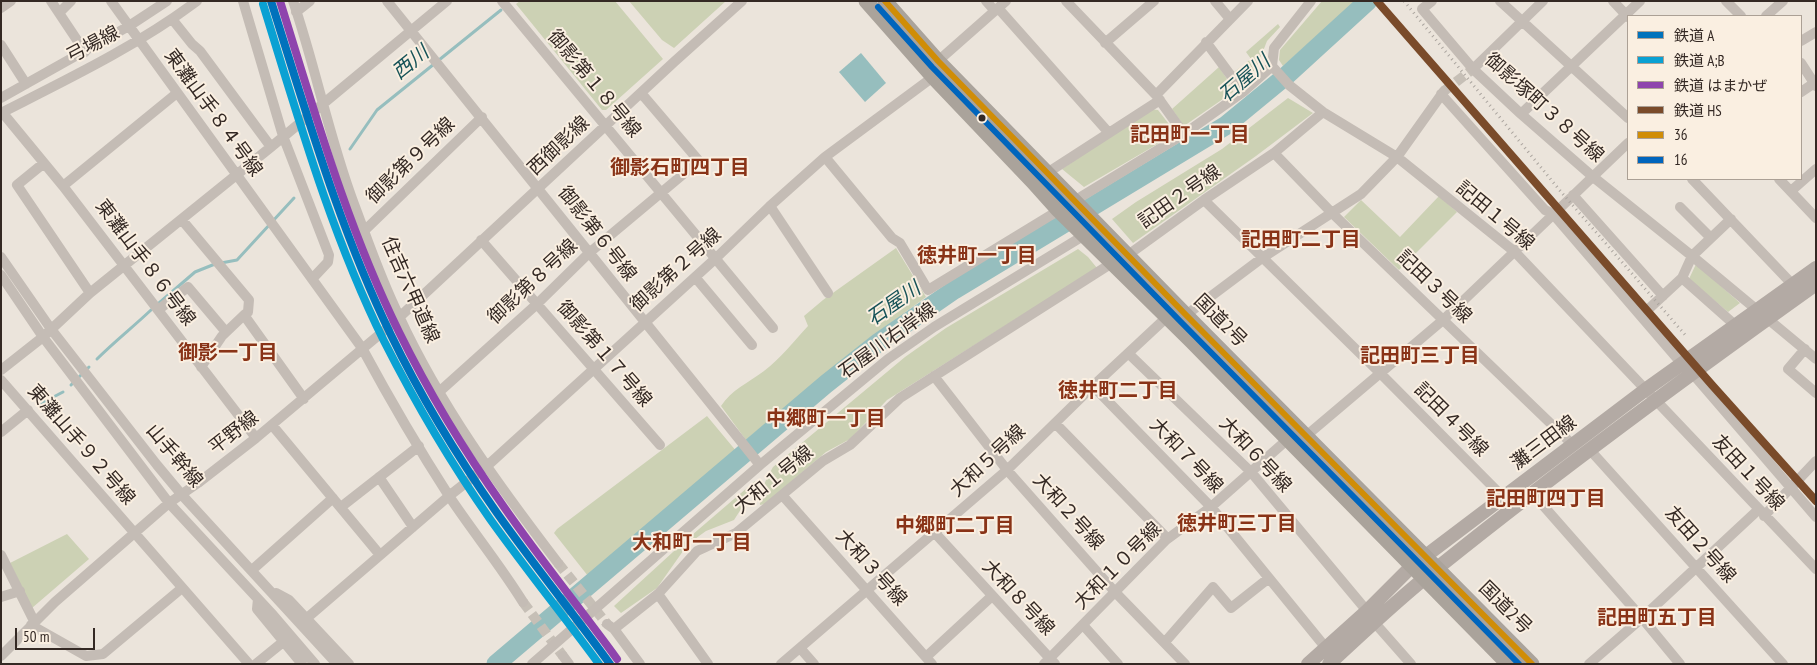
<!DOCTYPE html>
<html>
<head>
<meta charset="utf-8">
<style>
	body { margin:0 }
	#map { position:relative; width:1817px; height:665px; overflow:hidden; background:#ebe4db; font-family:"PT Sans Narrow","Noto Sans JP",sans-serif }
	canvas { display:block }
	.frame { position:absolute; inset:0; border:2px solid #342924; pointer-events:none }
	.legend { position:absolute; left:1627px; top:15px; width:175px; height:165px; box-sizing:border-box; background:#faefe1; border:1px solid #aba095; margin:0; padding:6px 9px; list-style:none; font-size:15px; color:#342924 }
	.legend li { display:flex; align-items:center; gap:10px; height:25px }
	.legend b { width:25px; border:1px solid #aba095 }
	.scale { position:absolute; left:15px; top:628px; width:80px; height:22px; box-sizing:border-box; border:2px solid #342924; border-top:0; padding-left:6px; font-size:15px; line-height:18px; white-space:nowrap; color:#342924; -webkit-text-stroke:4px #faefe1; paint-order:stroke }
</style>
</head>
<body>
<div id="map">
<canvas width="1817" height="665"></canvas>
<div class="frame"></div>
<ul class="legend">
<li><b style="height:6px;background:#0072bc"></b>鉄道 A</li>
<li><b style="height:6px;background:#0aa1d3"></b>鉄道 A;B</li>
<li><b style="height:6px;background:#8e44ad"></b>鉄道 はまかぜ</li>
<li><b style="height:6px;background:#7a4b2a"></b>鉄道 HS</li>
<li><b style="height:6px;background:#d08d07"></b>36</li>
<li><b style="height:6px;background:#0065bd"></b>16</li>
</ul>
<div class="scale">50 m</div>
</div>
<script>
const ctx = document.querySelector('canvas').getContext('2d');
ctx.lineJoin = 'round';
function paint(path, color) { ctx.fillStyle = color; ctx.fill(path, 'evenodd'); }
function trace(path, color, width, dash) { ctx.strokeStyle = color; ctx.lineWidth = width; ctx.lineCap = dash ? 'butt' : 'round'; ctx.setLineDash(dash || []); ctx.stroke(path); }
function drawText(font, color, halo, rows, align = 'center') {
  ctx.font = font + ' "PT Sans Narrow","Noto Sans JP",sans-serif'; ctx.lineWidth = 4; ctx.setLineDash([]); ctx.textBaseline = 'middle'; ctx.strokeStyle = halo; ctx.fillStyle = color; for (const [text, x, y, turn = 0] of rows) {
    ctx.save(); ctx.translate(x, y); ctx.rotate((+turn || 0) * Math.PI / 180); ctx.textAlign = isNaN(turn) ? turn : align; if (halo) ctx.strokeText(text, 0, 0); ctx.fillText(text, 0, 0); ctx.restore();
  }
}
const green = new Path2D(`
	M520,1H615L663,59L606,110H602L516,4Z
	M629,1H726L674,48L662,40Z
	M1322,1H1357L1283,66L1279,60L1280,50Z
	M1278,24L1280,27L1267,41L1256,69L1241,82L1234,72L1251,59L1246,52Z
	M1219,67L1233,88V92L1184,126L1172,109Z
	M1288,98L1313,113L1256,156L1133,243L1112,219L1136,202L1222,149Z
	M1150,109L1158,110L1172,128L1173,135L1084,187L1062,169Z
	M1439,196L1457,212L1399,270L1344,217L1361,200L1400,237Z
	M896,248L926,297L866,341L746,440L721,406C731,390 748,383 764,371C780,359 794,341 808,326L804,316L823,300Z
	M1078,249L1088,257L1097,268L887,400L850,439L826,452L765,504L760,505C758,493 767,478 773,467L905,357L946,328Z
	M1696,264L1740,303L1728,312L1689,279Z
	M707,416L737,452L588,576L554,533L557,529Z
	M755,481L757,484L734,520L706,531L688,544L657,588L621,613L614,606L685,541Z
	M67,534L89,559L32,608L10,563Z`);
const water = new Path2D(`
	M861,53L886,83L865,102L839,72Z`);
const stream = new Path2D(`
	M350,149L377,110L501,10
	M221,263L237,260L294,198
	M159,303L195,272L215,264
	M97,359C114,342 133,327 151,310
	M71,385L89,367
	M38,405L63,392`);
const river = new Path2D(`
	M496,664L826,384L879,342L954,290L1225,126L1287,75L1368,1`);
const minorTunnel = new Path2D(`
	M1444,91L1473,69
	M558,563L607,624
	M523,602L563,656`);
const minor = new Path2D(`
	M51,1L85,52
	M111,1L362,348C389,398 418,448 449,496C473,532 500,565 523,602
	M243,1L283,136L329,255L328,262L312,279
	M293,1C316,68 329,138 354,204C368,241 381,280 399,316C440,405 499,486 558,563
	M387,1L760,465
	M502,1L773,328
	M986,1L995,11
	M1066,1L1156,95L1184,134
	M1215,1L1230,19
	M1432,1L1422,9L1473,69L1521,114L1592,176L1692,256L1816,359
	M1500,1L1628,118
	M1613,1L1628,17
	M1726,1L1741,16
	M1,8L11,1
	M998,8L1109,133
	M296,12L310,1
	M59,13L71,1
	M1766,16L1783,1
	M172,19L192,44L200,51L271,147
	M1801,41L1816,32
	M1206,42L1243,92
	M1105,43L1154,1
	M1,45L26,84
	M938,61L1006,1
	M1801,63L1816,86
	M1272,66L1289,85L1323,112L1397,157L1515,252L1816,569
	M1473,69L1543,1
	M1801,92L1816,82
	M1441,94L1545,210L1553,214L1682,364
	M1156,95L1248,1
	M1,98L129,26L167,1
	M2,112L63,186L256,438
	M1,113C68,79 137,46 197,1
	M1521,114L1640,1
	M1274,153L1332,213L1573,445
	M825,157L892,238L900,243L928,290L1184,134L1243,92L1272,66L1274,48L1311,1
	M44,163L17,185L90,293
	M1047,173L1160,100
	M1692,179L1793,285
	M1779,179L1816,218
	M63,186L177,93
	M1791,191L1816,169
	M1573,195L1663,296
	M1204,200L1380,373L1503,497
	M770,206L828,293
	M1680,207L1711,238
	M182,220L249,300L248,312L244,315L304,399
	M364,231L482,117
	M481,240L660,445
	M1128,255L1204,200L1274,153L1323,112
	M1,257L51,329L157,465L182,495L337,664
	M1,275L43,337L169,503L273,615L315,664
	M695,277L752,345
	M1682,278L1735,325
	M158,310L188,287L226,332
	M1186,315L1262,258L1361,194L1397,157L1444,91
	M1641,316L1682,278L1692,256L1731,219
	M1805,349L1788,369L1816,393
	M1129,354L1251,472L1367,611
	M201,367L222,336L244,315
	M1,370L43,337L90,293L271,147L447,1
	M1692,373L1816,517
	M934,376L1007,470L1115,592L1185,664
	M1,380L249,664
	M1093,386L1211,507L1326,648
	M439,392L537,304L589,253L699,161L641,93
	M1055,423L1167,538
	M272,425L380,555
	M1,432L28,410
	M1306,436L1443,320L1628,143
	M1590,450L1783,664
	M379,477L413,527
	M1533,494L1642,618L1680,664
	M783,496L932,664
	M341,507L419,446
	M1764,516L1816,461
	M935,533L1055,664
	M1,555L34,621
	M252,570L333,498
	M276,593L289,600L349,664
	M658,594L708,664
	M1,597L20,591
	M258,599L257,609L302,664
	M307,618L449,496L487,466L715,259L770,206L825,157L933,77
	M1374,622L1411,664
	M607,624L614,629L640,664
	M31,625L86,656L103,654L182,588
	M1083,625L1118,664
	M614,629L658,594L697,551L736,533L823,461L850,445L900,398L1112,263
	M1165,642L1213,587L1231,608L1269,578
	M800,648L814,664
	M1,656L55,602L169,503L198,483L256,438L392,324L674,62L742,1
	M563,656L569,664
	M926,657L992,596
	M256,664L283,642
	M532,664L760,465L888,359L934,327L1083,236L1095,222
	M781,664L1007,470L1093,386L1167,317
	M1044,664L1166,540L1211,507L1288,439
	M1589,664L1642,618L1758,510`);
const major = new Path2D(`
	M1308,664L1367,611L1411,567L1645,390L1816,268
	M1329,664C1360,635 1392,605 1425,578C1552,475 1683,379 1816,284`);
const highway = new Path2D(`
	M866,1L933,77L1032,181L1058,210L1191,341L1508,664
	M885,1L938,61L1186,315L1532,664`);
const rail = new Path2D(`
	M1404,1L1562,193L1687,337`);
const bus1 = new Path2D(`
	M885,1L938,61L1186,315L1532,664`);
const bus2 = new Path2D(`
	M878,7L932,67L1180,321L1519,664`);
const rail1 = new Path2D(`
	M271,1C307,114 339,228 391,335C421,397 457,456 497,513C533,564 573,613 610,664`);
const rail2 = new Path2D(`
	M263,4C298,117 331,234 384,341C415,402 450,462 490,519C525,568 563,615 599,664`);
const rail3 = new Path2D(`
	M280,1C315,113 347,227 399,332C429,393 465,452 504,507C540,559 580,608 617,659`);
const rail4 = new Path2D(`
	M1377,1L1712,385L1816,501`);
const markers = [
	[982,118,4.5,"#342924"]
];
const streetNames = [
	["弓場線",93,45,-28],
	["御影第１８号線",594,84,50],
	["御影塚町３８号線",1544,108,42],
	["東灘山手８４号線",213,113,54],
	["西御影線",559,146,-43],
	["御影第９号線",411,161,-44],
	["記田２号線",1180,197,-35],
	["記田１号線",1495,216,40],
	["御影第６号線",597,234,52],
	["東灘山手８６号線",145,263,53],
	["御影第２号線",676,270,-42],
	["御影第８号線",533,282,-43],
	["記田３号線",1434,287,44],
	["住吉六甲道線",410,290,66],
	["国道2号",1220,321,45],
	["石屋川右岸線",888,341,-36],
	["御影第１７号線",604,354,49],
	["記田４号線",1451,420,45],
	["平野線",234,433,-38],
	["灘三田線",1544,443,-37],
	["東灘山手９２号線",81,445,49],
	["大和６号線",1255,455,47],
	["山手幹線",174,456,50],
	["大和７号線",1186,456,46],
	["大和５号線",988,461,-43],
	["友田１号線",1748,473,47],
	["大和１号線",774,480,-39],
	["大和２号線",1068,512,48],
	["友田２号線",1700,545,48],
	["大和１０号線",1118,566,-45],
	["大和３号線",871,568,48],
	["大和８号線",1018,598,47],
	["国道2号",1505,608,45]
];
const waterNames = [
	["西川",411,63,-39],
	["石屋川",1245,79,-41],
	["石屋川",894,304,-35]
];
const neighbourhoodNames = [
	["記田町一丁目",1190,135],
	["御影石町四丁目",680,168],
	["記田町二丁目",1301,240],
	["徳井町一丁目",977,256],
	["御影一丁目",228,353],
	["記田町三丁目",1420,356],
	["徳井町二丁目",1118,391],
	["中郷町一丁目",826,419],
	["記田町四丁目",1546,499],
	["徳井町三丁目",1237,524],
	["中郷町二丁目",955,526],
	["大和町一丁目",692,543],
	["記田町五丁目",1657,618]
];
paint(green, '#ccd1b4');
paint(water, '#96bebe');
trace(stream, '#96bebe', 3);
trace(river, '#96bebe', 19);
trace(minorTunnel, '#c6bfb6', 10, [10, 5]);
trace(minor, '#c4bcb5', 10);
trace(major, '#b3aaa4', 14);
trace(highway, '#aaa39b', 15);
trace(rail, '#aba59f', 3, [1, 4]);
trace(bus1, '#d08d07', 6);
trace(bus2, '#0065bd', 6);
trace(rail1, '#0072bc', 8);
trace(rail2, '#0aa1d3', 8);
trace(rail3, '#8e44ad', 8);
trace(rail4, '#7a4b2a', 8);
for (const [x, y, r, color] of markers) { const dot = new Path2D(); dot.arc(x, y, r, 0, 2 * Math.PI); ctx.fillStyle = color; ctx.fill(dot); trace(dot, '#faefe1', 2); }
drawText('19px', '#342924', '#faefe1', streetNames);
drawText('italic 20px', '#175358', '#faefe1', waterNames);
drawText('bold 20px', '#893317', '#faefe1', neighbourhoodNames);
</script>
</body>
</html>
